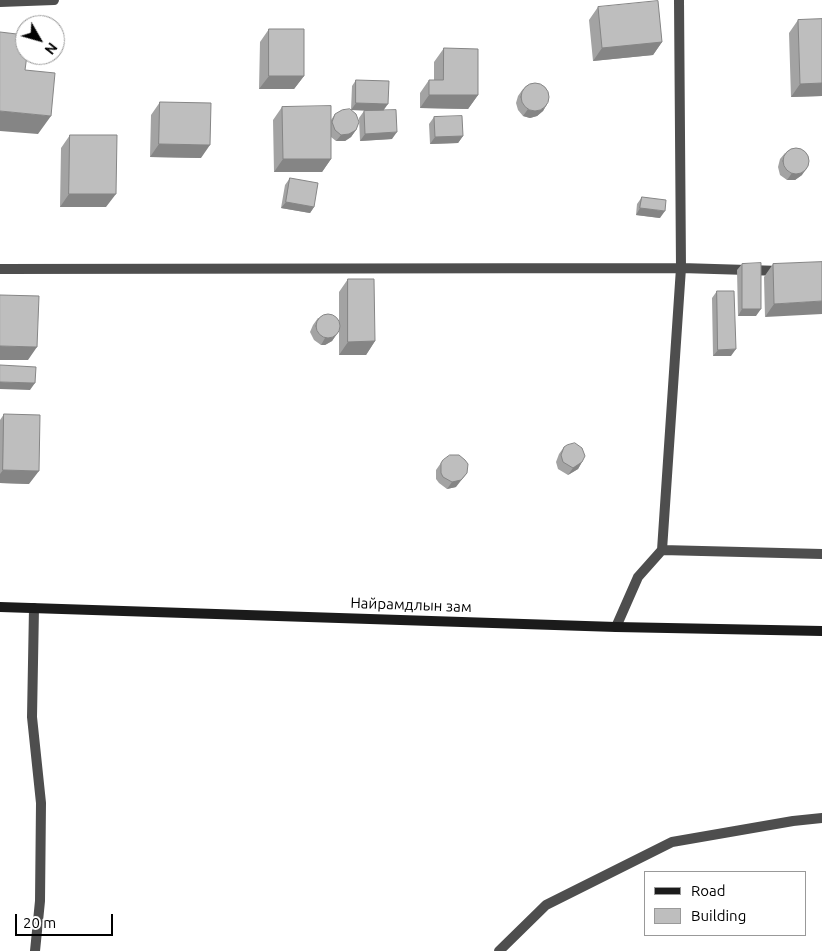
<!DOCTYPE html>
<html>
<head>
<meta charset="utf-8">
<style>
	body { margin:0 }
	#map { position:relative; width:822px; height:951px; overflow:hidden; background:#fff; font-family:Ubuntu,sans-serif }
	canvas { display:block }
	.legend { position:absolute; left:644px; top:871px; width:162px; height:65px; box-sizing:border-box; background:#fff; border:1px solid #999; margin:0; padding:6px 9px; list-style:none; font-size:15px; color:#000 }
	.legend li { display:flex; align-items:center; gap:10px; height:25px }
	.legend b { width:25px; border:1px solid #999 }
	.north { position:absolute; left:15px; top:15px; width:50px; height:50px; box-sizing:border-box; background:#fff; border:1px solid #999; border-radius:50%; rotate:128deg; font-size:14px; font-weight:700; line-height:20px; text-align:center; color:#000 }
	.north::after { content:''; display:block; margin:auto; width:18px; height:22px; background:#000; clip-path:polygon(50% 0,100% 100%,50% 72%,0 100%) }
	.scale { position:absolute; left:15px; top:914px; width:98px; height:22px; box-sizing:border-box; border:2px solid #000; border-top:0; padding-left:6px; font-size:15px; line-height:18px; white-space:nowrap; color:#000; -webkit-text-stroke:4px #fff; paint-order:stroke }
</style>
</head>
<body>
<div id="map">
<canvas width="822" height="951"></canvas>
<ul class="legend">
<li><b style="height:6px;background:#1b1b1b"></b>Road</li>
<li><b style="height:14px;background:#bebebe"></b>Building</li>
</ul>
<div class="north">N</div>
<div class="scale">20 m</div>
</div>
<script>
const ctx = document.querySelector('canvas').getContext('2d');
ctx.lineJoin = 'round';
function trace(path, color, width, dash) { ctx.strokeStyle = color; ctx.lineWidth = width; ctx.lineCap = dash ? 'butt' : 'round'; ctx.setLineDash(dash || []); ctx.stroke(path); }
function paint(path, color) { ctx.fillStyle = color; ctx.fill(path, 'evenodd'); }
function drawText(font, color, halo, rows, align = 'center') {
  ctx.font = font + ' Ubuntu,sans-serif'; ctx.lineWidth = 4.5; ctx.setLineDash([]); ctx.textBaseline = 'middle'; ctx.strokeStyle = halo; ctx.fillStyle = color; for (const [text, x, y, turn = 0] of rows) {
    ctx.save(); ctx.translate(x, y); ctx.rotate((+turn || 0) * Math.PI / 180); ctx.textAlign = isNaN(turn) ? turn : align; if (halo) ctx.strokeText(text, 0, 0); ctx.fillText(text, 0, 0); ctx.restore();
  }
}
const street = new Path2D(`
	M0,2L54,0
	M0,269L681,268L781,271
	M662,550L822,554
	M34,608L32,717L41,803L40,901L35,951
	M616,627L638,577L662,550L681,268L679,0
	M499,951L546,905L672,842L793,821L822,818`);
const secondary = new Path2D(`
	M0,607L616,627L822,631`);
const wall = new Path2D(`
	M598,7L662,42L653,55L593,61L589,20Z
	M822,19V96L791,97L789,33L798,20Z
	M269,29L304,76L294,89H259L260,42Z
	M444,48L478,95L468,109L420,108V93L429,80H434V62Z
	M356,80L384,110L392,139L360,141L359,118L364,111H376L351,110L352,86Z
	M523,89L547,104L543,111L537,116L530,118L523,116L518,110L516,103L518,96Z
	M160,102L201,158L150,157L151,115Z
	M282,107L331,120L335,114L356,130L351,137L345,141H336L331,137V159L322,172H274L273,120Z
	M434,117L463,136L458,143L430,144L429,124Z
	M70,135L106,207H60L61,148Z
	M785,153L802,175L795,180H787L780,175L778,167L780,159Z
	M290,178L314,207L310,213L281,208L285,185Z
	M642,197L660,218L636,215L637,204Z
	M822,262L765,317L764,277L773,264Z
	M742,264L756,316H738L737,270Z
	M348,279L375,341L366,355H339V330L332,341L325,345H321L314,340L310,332L313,325L318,318L339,321V292Z
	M717,291L731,356H713L712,298Z
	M4,414L29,484L0,483V420Z
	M564,447L582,462L578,469L568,475L558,469L556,462L559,454Z
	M443,460L456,487L447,489L439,483L436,479V470Z`);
const shadedWall = new Path2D(`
	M662,42L653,55L593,61L602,48Z
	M269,76H304L294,89H259Z
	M822,83V96L791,97L800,84Z
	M429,95H478L468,109L420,108Z
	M356,103L388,104L383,111L351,110Z
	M547,104L543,111L537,116L530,118L523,116L528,109Z
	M0,111L51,116L38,134L0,131Z
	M356,130L351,137L345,141H336L341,135Z
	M397,132L392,139L360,141L365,134Z
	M463,136L458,143L430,144L435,137Z
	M159,144L210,145L201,158L150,157Z
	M283,159H331L322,172H274Z
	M807,168L802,175L795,180H787L792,173Z
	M69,194H116L106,207H60Z
	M286,202L314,207L310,213L281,208Z
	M640,208L665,211L660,218L636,215Z
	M822,301V314L765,317L774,304Z
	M742,309H761L756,316H738Z
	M337,334L332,341L325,345H321L325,338Z
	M375,341L366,355H339L348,342Z
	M0,346L37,347L28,360H0Z
	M736,349L731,356H713L718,350Z
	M0,382L35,383L30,390L0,389Z
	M582,462L578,469L568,475L573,468Z
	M3,470L39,471L29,484L0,483V474Z
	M467,473L456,487L447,489L452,482Z`);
const building = new Path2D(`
	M658,1L662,42L602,48L598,7Z
	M822,19V83L800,84L798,20Z
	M269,29H304V76H269Z
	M0,32L25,35V55H27L25,70L55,73L51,116L0,111Z
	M444,48L478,49V95H429V80H443Z
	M356,80L389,81L388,104L356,103Z
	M521 97a14 14 0 1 1 28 0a14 14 0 1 1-28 0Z
	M160,102L211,103L210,145L159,144Z
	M331,106V159H283L282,107Z
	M350,109L356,114L359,122L356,130L349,134L341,135L335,130L332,122L335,114L342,110Z
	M396,110L397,132L365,134L364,111Z
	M462,116L463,136L435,137L434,117Z
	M70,135H117L116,194H69Z
	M783 161a13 13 0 1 1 26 0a13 13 0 1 1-26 0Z
	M290,178L318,183L314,207L286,202Z
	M642,197L666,200L665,211L640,208Z
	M822,262V301L774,304L773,264Z
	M761,263V309H742V264Z
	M348,279H374L375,341L348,342Z
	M717,291H734L736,349L718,350Z
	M0,295L39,296L37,347L0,346Z
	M316 326a12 12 0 1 1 24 0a12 12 0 1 1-24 0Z
	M0,365L36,367L35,383L0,382Z
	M4,414L40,415L39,471L3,470Z
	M575,443L582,448L585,456L582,462L573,468L563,462L561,455L564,447L567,445Z
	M450,455H459L465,460L468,464L467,473L461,480L452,482L443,477L441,473V463L443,460Z`);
const streetNames = [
	["Найрамдлын зам",411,605,2]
];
trace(street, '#4e4e4e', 10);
trace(secondary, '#1b1b1b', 10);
paint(wall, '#a3a3a3');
paint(shadedWall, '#858585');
paint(building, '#bebebe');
trace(building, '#858585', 1);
drawText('15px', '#000', '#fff', streetNames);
</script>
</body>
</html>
